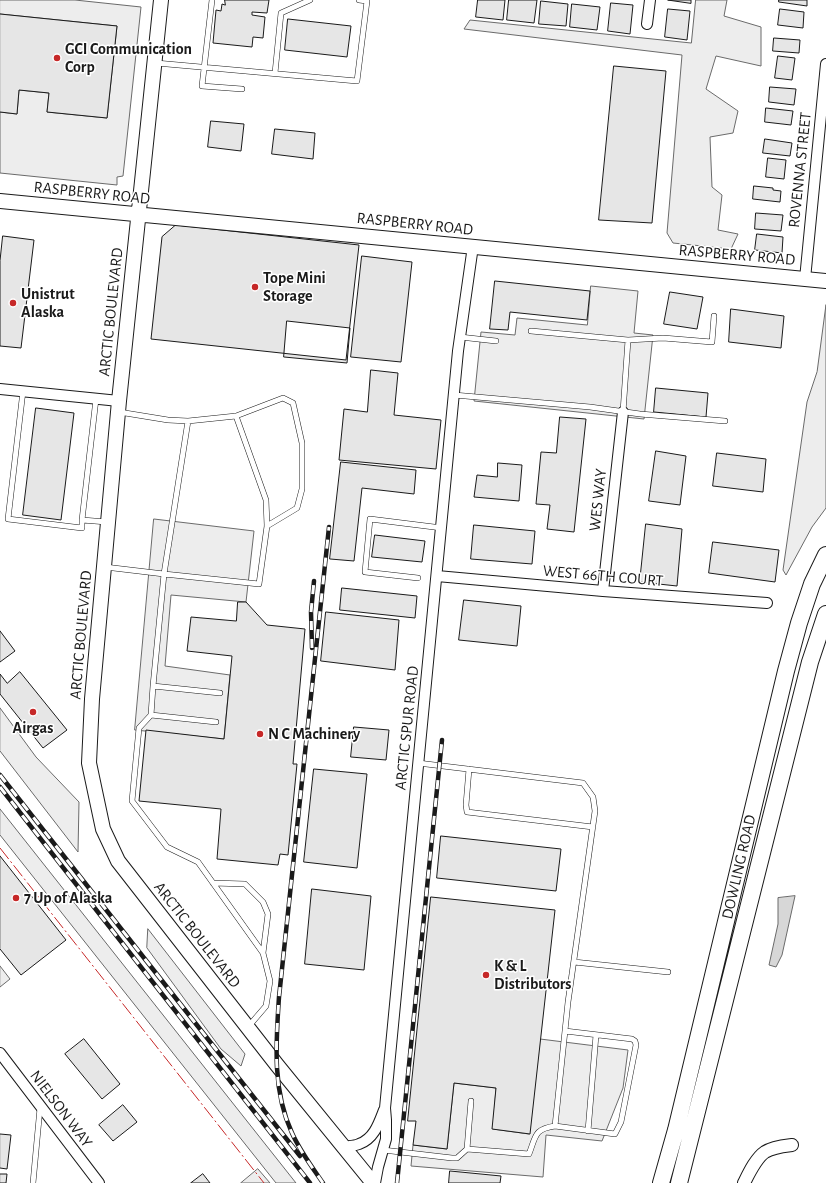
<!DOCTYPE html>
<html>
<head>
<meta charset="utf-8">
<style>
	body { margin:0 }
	canvas { display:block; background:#fff }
</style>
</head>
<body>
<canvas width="826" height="1183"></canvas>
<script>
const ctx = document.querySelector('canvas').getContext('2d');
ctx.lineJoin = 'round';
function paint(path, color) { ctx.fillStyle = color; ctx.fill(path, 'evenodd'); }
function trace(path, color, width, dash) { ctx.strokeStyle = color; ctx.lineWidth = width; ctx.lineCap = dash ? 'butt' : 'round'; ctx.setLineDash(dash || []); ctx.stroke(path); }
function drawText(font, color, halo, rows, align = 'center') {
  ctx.font = font + ' "Alegreya Sans",sans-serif'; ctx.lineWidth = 3; ctx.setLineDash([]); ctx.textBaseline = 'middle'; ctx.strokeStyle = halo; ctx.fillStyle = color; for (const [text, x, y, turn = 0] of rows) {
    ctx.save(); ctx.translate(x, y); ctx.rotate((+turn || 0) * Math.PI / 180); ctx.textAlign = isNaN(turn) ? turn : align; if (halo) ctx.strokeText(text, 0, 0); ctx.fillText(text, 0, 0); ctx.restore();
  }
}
const built = new Path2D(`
	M0,0H75L141,7L123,176L117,177V185L0,173V112L17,114L19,90L49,93L47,112L107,118L117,26L0,14Z
	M696,0H727L724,16L761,27V66L716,56L706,89L738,111L733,133L710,137L712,187L722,195L718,230L738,234L731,249L673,243L667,233L682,55L464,29L470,20L691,43Z
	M591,286L638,291L634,333L653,335L644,419L474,401L481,332L515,335L517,318L587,325Z
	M826,305V508L812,527L786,575L783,570L807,402L817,372Z
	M154,519L254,531L246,602L171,595L165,666L230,675L224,739L135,730Z
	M0,708L36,757L79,802L78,852L0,751Z
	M0,809L296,1183H276L0,835Z
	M148,929L245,1054L241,1066L221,1049L147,948Z
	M0,966L10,979L0,987Z
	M540,1039L628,1050L623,1088L602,1141L546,1135L543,1177L411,1166L413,1145L447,1149L454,1083L496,1088L493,1129L529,1134Z
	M258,1169L270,1183H241Z`);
const water = new Path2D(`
	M795,896L782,955L776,967L769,965L778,924V898Z`);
const building = new Path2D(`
	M225,0H269L267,13L252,12V15L265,17L263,38L253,37L252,47L213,43L216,10L221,11L222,4L225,5Z
	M478,0H505L503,20L476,17Z
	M509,0H537L534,23L507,20Z
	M668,0H691V3Z
	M779,0H807V6L779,2Z
	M541,1L568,4L566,26L539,24Z
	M611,3L633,5L630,34L608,31Z
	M572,4L600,7L597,30L570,27Z
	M668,9L690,11L687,40L665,37Z
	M780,9L804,12L803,28L778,25Z
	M0,14L117,26L107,118L47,112L49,93L19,90L17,114L0,112Z
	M288,19L351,26L347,57L285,50Z
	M774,38L800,40L799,53L773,51Z
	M778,56L795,58L792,80L775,78Z
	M614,66L666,71L652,223L599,220Z
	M770,87L796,89L794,105L769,102Z
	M766,108L793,111L791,125L765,122Z
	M211,121L244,124L241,151L208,147Z
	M275,129L315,133L313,159L272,154Z
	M765,139L792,143L790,156L763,153Z
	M768,158L786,160L784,179L766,177Z
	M754,186L773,188V190L781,191L780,202L753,199Z
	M756,213L783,215L781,231L755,229Z
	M176,225L359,245L346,360L151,339L162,237Z
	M757,234L783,237L782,253L755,250Z
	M3,236L34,240L21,348L0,346V261Z
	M362,256L412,262L401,362L351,357Z
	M495,281L590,291L587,320L510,312L508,330L490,329Z
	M670,292L703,297L697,329L664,324Z
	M731,309L784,316L781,348L729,342Z
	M287,321L350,328L347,363L284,357Z
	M371,370L398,373L394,415L441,420L436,469L339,460L344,409L367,412Z
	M656,388L708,393L706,417L654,412Z
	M36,408L74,413L61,520L23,515Z
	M560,417L586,419L574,532L547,529L550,505L536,504L541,452L556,453Z
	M656,451L686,456L680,505L649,501Z
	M717,453L766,459L763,492L713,486Z
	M341,462L416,470L414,494L362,488L354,561L330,559Z
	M498,463L522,465L519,501L474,497L477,475L497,477Z
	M646,524L682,529L677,586L640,582Z
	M474,525L535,531L532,564L471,559Z
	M375,535L425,541L422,562L372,557Z
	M713,542L779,550L775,582L709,573Z
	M342,588L417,596L415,618L340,610Z
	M464,600L521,606L517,646L459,640Z
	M238,602H246L267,625L305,629L293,764H297L288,855L280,854L278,865L217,859L221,809L139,801L146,730L224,739L232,656L187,651L191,617L236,621Z
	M326,612L399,620L395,670L321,661Z
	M0,631L15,651L0,662Z
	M20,672L67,730L43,748L0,694V674L7,683Z
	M354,727L389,730L386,760L351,757Z
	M314,769L367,774L357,868L304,862Z
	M441,836L561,849L556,891L437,878Z
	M0,856L66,940L21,975L0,949Z
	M312,889L371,896L364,970L305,964Z
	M431,897L555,910L530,1134L492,1129L496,1088L454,1083L447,1149L413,1145L416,1121H408Z
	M84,1039L120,1084L102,1099L65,1054Z
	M123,1105L137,1122L113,1141L99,1125Z
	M0,1134L11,1135L7,1169L0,1168Z
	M450,1171L501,1176L500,1183H449Z
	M0,1174H7L6,1183H0Z
	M203,1174L210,1183H191Z`);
const service = new Path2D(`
	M212,0L202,86L242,89
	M156,63L357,81L367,1L359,0
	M275,73L281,13L310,0
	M531,331L628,340L623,412
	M460,337L496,341
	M628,340L663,338L712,342L714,316
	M23,391L8,519L82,528V520
	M454,395L590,407L640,414L725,421
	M96,399L82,520L107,522
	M119,412L168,420L188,421L236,416L266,500L267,526L259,584L164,574L188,421
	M236,416L283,398L293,403L302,443V489L297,508L267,526
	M105,567L164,574L153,686L220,693
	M418,578L365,572L370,519L442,528
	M153,686L151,715L216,722
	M151,715L139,728L132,801L167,847L198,862L263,953L268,914L263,902L245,884L213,883
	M418,763L583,783L593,797L595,811L568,1002L555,1126L615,1134L621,1122L636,1045L635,1041L632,1039L565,1031
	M469,769L466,805L467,812L593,827
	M574,962L668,972
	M248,1027L266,1006L270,981L263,953
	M471,1101L467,1149L529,1154C536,1136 534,1129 555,1126
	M588,1131L596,1035
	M383,1150L452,1158H457L467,1149
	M33,1183L40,1108`);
const minor = new Path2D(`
	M647,24L650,0
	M805,279L826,64
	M0,389L119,401
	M437,576L603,591L767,603
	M603,591L623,412
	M0,1053L99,1183
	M343,1147C348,1146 355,1146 359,1144C374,1139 379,1123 384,1110
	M375,1183L378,1167L386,1139V1120L385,1108L458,351L473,246`);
const tertiary = new Path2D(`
	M744,1183C749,1173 756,1158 765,1152C773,1147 784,1146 792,1145`);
const secondary = new Path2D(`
	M161,0L119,401L92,699L89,763L103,829L118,861L277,1065L373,1183
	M0,201L826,281`);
const primary = new Path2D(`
	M661,1183L676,1130L786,671L799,623L812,584L826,555
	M679,1183L810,662L826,614`);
const rail = new Path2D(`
	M312,648L311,612L314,581
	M0,775L300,1156
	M0,787L310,1183
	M323,1183C312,1167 300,1151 292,1133C272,1090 276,1042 279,997L329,527
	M397,1183L442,740`);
const power = new Path2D(`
	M0,848L264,1183`);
const markers = [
	[57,58,4,"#c62828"],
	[255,287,4,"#c62828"],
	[13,303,4,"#c62828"],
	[33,712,4,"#c62828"],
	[260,734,4,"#c62828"],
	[16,898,4,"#c62828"],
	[486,975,4,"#c62828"]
];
const poiNames = [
	["GCI Communication",65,49],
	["Corp",65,67],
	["Tope Mini",263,278],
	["Storage",263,296],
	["Unistrut",21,294],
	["Alaska",21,312],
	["Airgas",33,728,"center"],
	["N C Machinery",268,734],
	["7 Up of Alaska",24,898],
	["K & L",494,966],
	["Distributors",494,984]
];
const streetNames = [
	["ROVENNA STREET",800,170,-84],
	["RASPBERRY ROAD",92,193,6],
	["RASPBERRY ROAD",415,224,6],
	["RASPBERRY ROAD",737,255,5],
	["ARCTIC BOULEVARD",111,312,-84],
	["WES WAY",598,500,-84],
	["WEST 66TH COURT",603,576,5],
	["ARCTIC BOULEVARD",81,635,-85],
	["ARCTIC SPUR ROAD",407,728,-84],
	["DOWLING ROAD",739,867,-77],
	["ARCTIC BOULEVARD",197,935,52],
	["NIELSON WAY",61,1109,53]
];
paint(built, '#ededed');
trace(built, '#6a6a6a', 1);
paint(water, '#d7d7d7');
trace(water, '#6a6a6a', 1);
paint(building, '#e6e6e6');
trace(building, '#1a1a1a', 1);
trace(service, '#1a1a1a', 6);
trace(minor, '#1a1a1a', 12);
trace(tertiary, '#1a1a1a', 14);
trace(secondary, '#1a1a1a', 16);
trace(primary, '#1a1a1a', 18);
trace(service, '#fff', 5);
trace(minor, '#fff', 10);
trace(tertiary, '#fff', 12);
trace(secondary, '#fff', 14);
trace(primary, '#fff', 16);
trace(rail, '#1a1a1a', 4.5);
trace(rail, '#fff', 3, [9]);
trace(power, '#c62828', 1, [14, 3, 2, 3]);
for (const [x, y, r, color] of markers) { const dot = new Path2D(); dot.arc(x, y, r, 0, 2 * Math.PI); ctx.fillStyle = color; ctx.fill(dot); trace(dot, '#fff', 1.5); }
drawText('bold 16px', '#1a1a1a', '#fff', poiNames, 'left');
drawText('16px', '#1a1a1a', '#fff', streetNames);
</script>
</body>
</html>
